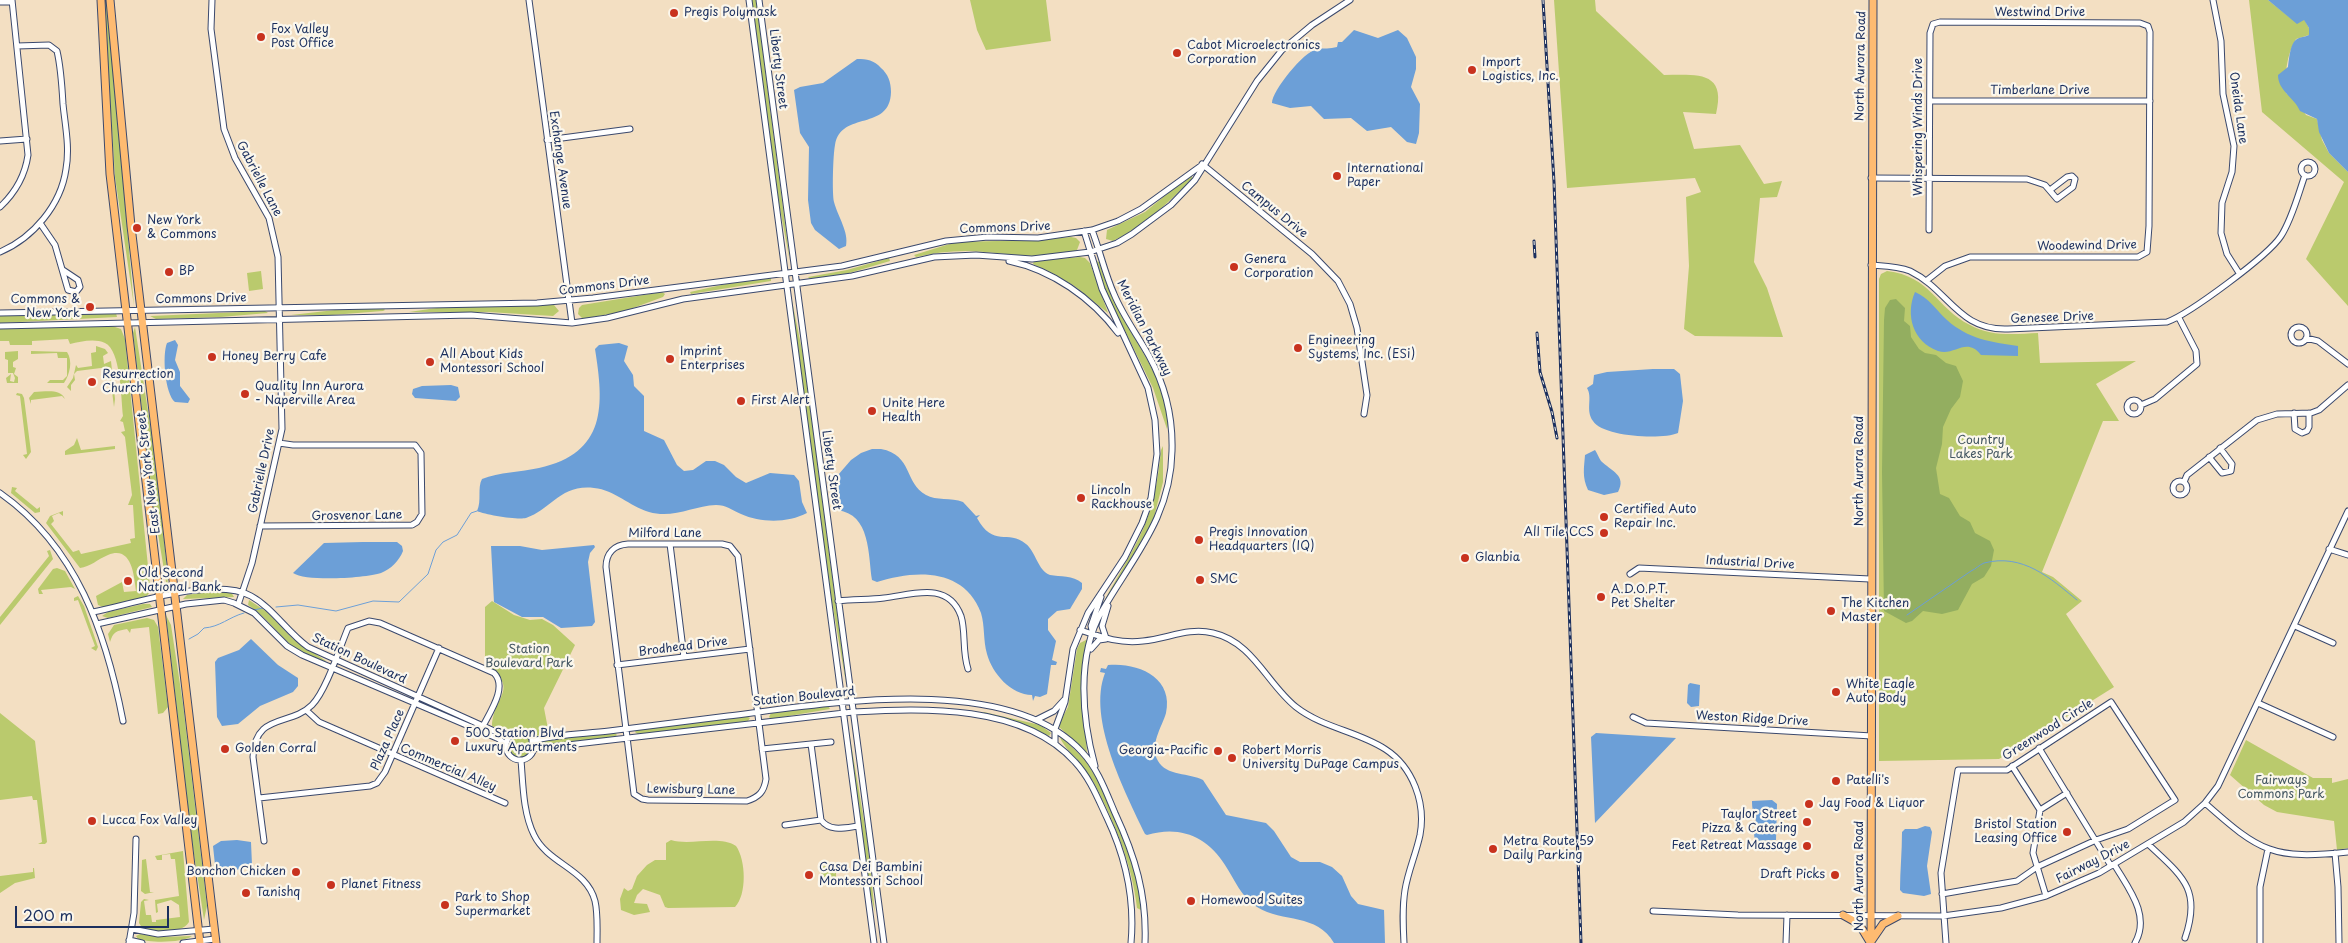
<!DOCTYPE html>
<html>
<head>
<meta charset="utf-8">
<style>
	body { margin:0 }
	#map { position:relative; width:2348px; height:943px; overflow:hidden; background:#f3dfc2; font-family:"Playpen Sans",sans-serif }
	canvas { display:block }
	.scale { position:absolute; left:15px; top:906px; width:154px; height:22px; box-sizing:border-box; border:2px solid #1b2f5e; border-top:0; padding-left:6px; font-size:15px; line-height:18px; white-space:nowrap; color:#1b2f5e; -webkit-text-stroke:4px #fbf7ec; paint-order:stroke }
</style>
</head>
<body>
<div id="map">
<canvas width="2348" height="943"></canvas>
<div class="scale">200 m</div>
</div>
<script>
const ctx = document.querySelector('canvas').getContext('2d');
ctx.lineJoin = 'round';
function paint(path, color) { ctx.fillStyle = color; ctx.fill(path, 'evenodd'); }
function trace(path, color, width, dash) { ctx.strokeStyle = color; ctx.lineWidth = width; ctx.lineCap = dash ? 'butt' : 'round'; ctx.setLineDash(dash || []); ctx.stroke(path); }
function drawText(font, color, halo, rows, align = 'center') {
  ctx.font = font + ' "Playpen Sans",sans-serif'; ctx.lineWidth = 4.5; ctx.setLineDash([]); ctx.textBaseline = 'middle'; ctx.strokeStyle = halo; ctx.fillStyle = color; for (const [text, x, y, turn = 0] of rows) {
    ctx.save(); ctx.translate(x, y); ctx.rotate((+turn || 0) * Math.PI / 180); ctx.textAlign = isNaN(turn) ? turn : align; if (halo) ctx.strokeText(text, 0, 0); ctx.fillText(text, 0, 0); ctx.restore();
  }
}
const green = new Path2D(`
	M104,0H107L134,306L115,177Z
	M752,0H756L790,262L778,198Z
	M970,0H1046L1051,41L986,50L977,30Z
	M1554,0H1595L1596,11L1664,75C1696,75 1727,70 1716,114L1683,112L1694,149L1740,145L1764,184L1782,181L1777,197L1760,198L1754,262L1767,288L1783,337L1695,336L1684,329L1689,266L1686,197L1701,192L1695,178L1567,188Z
	M2249,0H2268L2293,20L2304,19L2309,28V35L2296,39C2286,56 2285,74 2286,93L2297,101L2306,115L2317,119L2322,140L2329,153L2348,172V306L2306,259L2344,182L2262,112Z
	M1189,176H1192V179C1168,203 1143,227 1113,241L1106,239L1107,230L1145,212Z
	M1071,237L1076,238L1080,242L1077,250C1052,263 995,251 966,251C949,251 933,253 916,257L914,255L956,242L1037,240Z
	M1080,257L1085,258L1090,263L1108,313L1073,285L1033,264L1034,261Z
	M889,258L890,261L846,274L810,279L808,277L847,270Z
	M1096,261L1099,262C1104,277 1109,291 1116,305C1130,335 1177,396 1167,429L1153,388L1106,292Z
	M261,271L263,289L249,291L247,273Z
	M1887,271C1931,276 1936,308 1970,325C1991,337 2015,334 2038,333L2040,363L2136,361L2096,384L2119,421H2103L2042,572L2053,577L2082,601L2066,614L2114,687L1999,759L1879,761V279L1881,274Z
	M771,277V281L691,294L690,292L735,282Z
	M790,291L803,355L847,689L827,573Z
	M662,292L665,294L663,297L625,311L588,318H582L578,314L579,308L582,305Z
	M457,305H554L559,311L553,316L488,312H409Z
	M383,308L385,310L383,311L332,315H291L335,310Z
	M265,311L268,313L221,317L156,319L150,316Z
	M116,313L117,317L0,323V316Z
	M112,326L121,329L125,339L150,586V592L145,598L103,607L98,605L96,596L122,582L124,592L136,591C134,576 132,545 108,555C98,559 90,567 80,568L46,523L50,516L63,511V516L59,513L52,516L54,521L51,524L73,552L79,550L81,554L131,543L130,539L135,538L133,505H128L132,495L125,437L121,432L125,431L123,422L120,421L123,416C121,399 121,350 105,343C94,338 80,342 70,344L68,339L32,341V345H10L9,341H0V329Z
	M135,327L154,450L168,577L167,588L154,510L133,333Z
	M96,346L105,349L108,353L103,356L104,364L111,361L115,399L114,407L109,367L77,371L74,374L75,380L71,385V391L67,387L73,378L76,365L78,368L92,366L91,353L96,352Z
	M18,351V359L13,362V367L16,368L14,374L18,377V383H7L6,378L11,374L10,381L14,382L15,378L13,373H8V360L5,359V352Z
	M31,351L67,352C73,361 70,374 64,383H47L50,380H63L67,376V358H58L57,353L31,354Z
	M34,392C45,392 60,388 65,399L62,396L31,400V404L29,398Z
	M17,393L22,394L24,398L31,452L26,459L23,455L27,454L20,396L16,395Z
	M77,438L81,450L115,446V449L65,455V451L74,445Z
	M1163,446V482L1153,521L1094,623C1106,593 1125,567 1139,538C1153,510 1158,481 1161,450Z
	M12,487L17,488L15,491L37,509L40,507V512L35,513L11,493Z
	M50,550L53,559L0,625V617L49,556L47,551Z
	M57,568L65,571L75,589L71,587L41,590L43,594H39L38,589L53,569Z
	M213,591L231,592L234,597L183,599L187,595Z
	M78,596L84,606L98,647L96,651L91,648L95,646L78,600L74,601V598Z
	M249,600L267,612L293,639L326,661C295,662 272,619 248,605Z
	M492,601L514,615L530,620L542,619L553,625L575,645L544,708L549,734L536,736C522,721 520,732 504,730C500,730 495,727 492,726C494,694 521,690 485,664V607Z
	M143,604H150L152,607L108,618L102,616L108,612Z
	M166,615L171,625L183,704L207,906L204,920L192,841Z
	M147,618L154,620L158,627L168,707L163,713L158,714L149,627L131,629L130,633L127,629C116,631 113,632 110,642L108,634L114,625Z
	M1090,638L1082,691L1087,753L1058,726L1068,707L1077,649L1080,643Z
	M828,706L830,709L771,719L769,717L771,713Z
	M984,712L1040,725L1051,733L1049,736L1023,724L987,715L983,713Z
	M0,713L35,741L47,842L45,844H38L42,842L37,800H33L32,796L0,800Z
	M746,716L750,718L748,721L639,735L635,732L636,730Z
	M848,726L867,838L875,913L870,891Z
	M614,732L617,735L615,737L542,746L541,744L543,740Z
	M509 746a11 11 0 1 1 22 0a11 11 0 1 1-22 0Z
	M1060,736C1069,745 1080,753 1087,763C1106,790 1145,878 1141,910L1137,908C1132,863 1114,821 1093,781C1087,771 1058,741 1060,736Z
	M2246,740L2313,778H2332V783L2348,779V848L2337,850L2334,821L2277,812L2264,805L2230,775Z
	M671,840C690,846 719,835 736,846C746,860 747,895 735,907L668,908L665,907L660,895L643,889L637,895L634,903L647,904L650,912L634,915L621,910L620,899L624,888L628,891L632,889L637,876L647,865L655,860H666V843Z
	M183,851L189,922C181,935 156,931 143,929L139,923L141,902L144,899L149,900L144,901L146,915H151L152,922H156V920L180,917L179,905L171,900L157,904L158,912L156,913L155,900L179,896L175,859H171L170,854L162,855V860H157L155,856Z
	M150,858L146,859L150,892H154L145,894L141,891L142,860Z
	M821,866L836,867V878H821Z
	M33,868H34L35,878L15,883L0,893V876L33,872Z
	M140,934L161,937L192,936C183,943 150,943 138,939L136,936Z`);
const forest = new Path2D(`
	M1896,299L1905,308L1904,321L1910,326L1911,337L1919,349L1925,353L1936,355L1946,363L1956,366L1963,381L1960,397L1951,409L1943,427L1942,444L1936,468L1940,494L1949,498L1960,516L1970,522L1975,533L1990,541L1994,550L1991,566L1984,577L1972,584L1958,610L1942,614L1923,611L1912,621L1906,623L1884,611L1882,472L1884,320L1885,308L1890,300Z`);
const water = new Path2D(`
	M2268,0H2348V172L2329,153L2319,132L2317,119L2300,111C2294,97 2278,91 2278,75L2288,67C2289,60 2290,43 2297,39C2300,37 2305,37 2309,35V28L2304,20L2297,24Z
	M1354,30L1378,38L1398,30L1407,38L1416,57V69L1411,87L1420,104L1419,133L1416,144L1407,142L1391,127L1367,131L1351,118L1324,119L1311,106L1290,108L1272,103C1272,91 1304,51 1317,49C1324,48 1330,49 1337,47L1338,42H1342Z
	M857,59C867,59 874,60 881,68C888,74 891,82 891,92C890,132 841,110 835,145C833,155 832,193 834,202C838,217 849,232 846,246L839,249L815,230L811,223L808,200L809,147L800,133L794,90L800,87L823,83Z
	M1915,292C1929,298 1936,310 1947,320C1968,339 1991,342 2018,346V356L1981,355C1966,336 1954,357 1938,351C1913,342 1905,315 1915,292Z
	M175,340L178,345L175,360L180,372V386L190,399L188,403L175,402C165,394 162,355 167,343Z
	M619,343L628,346L624,361L633,375L634,386L644,396V431L664,440L677,465L684,471L693,470L706,461H715L724,465L736,477L746,483L770,473L794,475L799,481L802,502L807,513C788,523 761,523 741,514C732,510 726,505 716,505C693,506 673,519 649,512C629,506 615,490 594,488C560,484 551,510 526,518C517,520 486,515 477,511C482,501 477,488 482,479C499,472 521,472 539,468C607,453 604,405 595,349L599,345Z
	M1653,369H1674L1680,374L1683,401L1678,433C1662,440 1603,437 1593,421C1585,410 1593,398 1587,388L1593,384L1594,375L1607,372Z
	M451,385L458,387L460,397L456,401L415,398L412,394L413,389L422,386Z
	M881,449C913,455 904,483 926,495C936,501 951,497 963,502L976,516L980,515L977,518C993,548 1008,529 1026,544C1036,552 1038,571 1050,575C1060,577 1073,575 1082,583V589L1070,609L1057,611L1048,619V630L1056,641L1052,660L1057,662L1056,665H1051L1047,694L1040,697L1035,696L1033,701L1032,695C1011,695 992,673 987,654C983,640 985,626 981,613C964,567 914,570 877,582L872,580C868,555 871,514 837,510L838,475L851,460L861,453L872,449Z
	M1595,450C1597,453 1599,458 1601,461C1611,471 1627,475 1618,492L1604,495L1588,490C1582,477 1584,468 1585,455Z
	M363,542H397L402,546L403,551C399,561 391,569 381,573C366,578 306,582 293,573L324,543Z
	M594,545L595,547L590,553L588,562L595,622L592,626L561,628L543,617H522L494,602L491,546H520L542,550Z
	M251,639L278,665L298,678V686L293,692L260,706L238,724L222,726L217,717L215,662L218,658L239,650Z
	M1108,665C1137,662 1174,677 1166,713C1162,727 1149,745 1158,761C1166,776 1190,773 1203,780L1226,815L1266,823L1274,831L1291,857L1300,862H1320L1332,867L1342,876L1351,896L1358,904L1384,910L1385,943H1334C1317,913 1283,923 1257,907C1241,897 1235,880 1225,865C1207,836 1179,825 1147,835L1145,834C1125,792 1087,719 1105,673L1100,672L1101,668L1106,669Z
	M1690,683L1700,685L1699,706L1691,707L1687,703L1688,685Z
	M1596,733L1676,738L1595,823L1591,737Z
	M1772,800L1777,804L1776,840L1756,841C1751,833 1758,825 1755,817C1753,811 1752,809 1752,801Z
	M1925,826L1930,827L1932,832L1927,866L1931,894L1924,896L1903,893L1900,890C1900,871 1902,852 1902,832L1905,829H1917Z
	M237,840L251,842L252,865L249,868L221,872L215,865L213,846L221,841Z`);
const stream = new Path2D(`
	M276,607L298,605L336,611L373,601L399,602L428,574L436,550L443,542L457,535L471,513L477,511
	M254,610L263,608
	M1907,615L1971,571C1976,569 1979,565 1984,563C2023,553 2050,578 2077,600
	M189,639L198,634L204,628C220,627 229,617 244,613`);
const minor = new Path2D(`
	M212,0L211,29L224,129L235,158L269,218L278,257L282,429L252,563L238,605
	M529,0L572,323
	M749,0L874,943
	M759,0L884,943
	M2213,0L2221,41L2223,94L2234,146L2232,172L2222,203L2221,233L2227,254L2239,273
	M0,2H12
	M1930,101H2150
	M547,140L630,129
	M0,141L27,139
	M2301 169a7 7 0 1 1 14 0a7 7 0 1 1-14 0Z
	M1202,164L1312,254L1338,281L1350,304L1357,328L1367,395L1364,414
	M1871,178L2027,179L2045,185L2057,199L2073,187L2075,179L2072,176L2067,177L2050,190
	M0,207C16,192 25,176 28,155L12,0
	M40,223L55,245L68,290L76,292L80,287L78,280L63,270
	M1092,230C1100,251 1105,274 1114,294C1123,316 1138,336 1149,356C1165,385 1173,418 1172,451C1171,517 1133,557 1102,611C1076,656 1082,719 1095,766
	M0,252C33,238 61,205 66,169C70,147 65,125 63,104C62,86 61,68 57,51L49,45L17,46
	M1009,261C1052,270 1092,298 1118,333
	M1871,265C1885,266 1898,266 1910,271C1949,290 1958,331 2008,329L2167,322C2189,314 2268,256 2281,236C2292,219 2298,195 2305,175
	M1926,281L1945,266L1970,257H2138L2147,252L2149,226L2150,32L2148,26L2140,23L1940,22L1933,24L1930,33L1929,230
	M0,313L537,303L593,298L842,266L946,241L988,237L1038,238L1092,230L1118,221L1141,209L1202,165
	M0,326L471,315L572,323L607,318L683,299L852,276L934,257L976,255L1032,259L1090,252L1117,243L1132,234L1171,205L1195,180L1257,81L1282,50L1312,25L1350,0
	M2291 335a8 8 0 1 1 16 0a8 8 0 1 1-16 0Z
	M2306,338L2318,341L2348,364
	M2127 407a7 7 0 1 1 14 0a7 7 0 1 1-14 0Z
	M2141,405L2155,399L2197,364L2196,351L2179,318
	M2294,413L2295,429L2302,433L2307,431L2309,427V413
	M2209,457L2222,473L2231,471L2232,464L2220,448
	M2173 488a7 7 0 1 1 14 0a7 7 0 1 1-14 0Z
	M2184,482L2187,475L2257,420L2277,414L2311,413L2319,410L2348,385
	M0,493C77,547 106,633 123,721
	M260,526L412,525L417,522L422,514L421,453L415,445H293L279,443
	M628,544H722L730,546L738,556L766,779C764,792 759,797 747,801L648,800L642,799L634,794L606,567C606,553 614,545 628,544Z
	M670,544L684,657
	M2329,549L2348,555
	M1630,574L1639,568L1870,579
	M838,601C853,599 869,600 884,598C911,595 948,580 961,616C966,632 962,651 968,669
	M93,612C133,604 215,576 251,596C273,608 287,632 308,647L503,735L510,736
	M97,624L186,604L224,600L234,603L254,613L287,646L302,655L499,739L506,745
	M2295,626L2333,643
	M1080,630C1101,637 1120,644 1143,641C1167,639 1188,627 1213,633C1253,642 1267,684 1296,707C1323,728 1357,731 1385,749C1413,767 1426,803 1420,835C1416,854 1408,871 1405,890C1402,908 1403,925 1404,943
	M1093,634L1091,626L1101,597
	M1106,638L1102,626L1108,606
	M1091,649L1099,640L1106,639
	M617,665L750,649
	M2258,703L2333,737
	M306,710L319,722L505,803
	M1633,717L1646,723L1872,736
	M1036,720L1054,711L1064,700
	M506 746a14 14 0 1 1 28 0a14 14 0 1 1-28 0Z
	M532,741C557,734 584,734 609,731C649,726 688,721 728,716C825,704 1008,671 1082,752C1098,769 1106,792 1115,813C1135,856 1147,895 1145,943
	M811,744L831,742
	M1055,744V729L1065,702L1073,649L1088,613L1125,557L1142,523L1151,498L1157,454L1155,420L1148,388L1102,289L1084,231
	M2039,748L2111,866
	M533,749L853,712C924,708 1023,704 1075,762C1090,778 1098,799 1107,818C1126,858 1135,899 1131,943
	M762,749L811,744L821,820C830,832 844,828 858,826
	M521,760C523,784 523,813 534,835C548,864 587,869 595,901C598,914 597,929 597,943
	M2012,766L2040,810L2033,853L2046,896
	M259,798L370,786L377,783L385,772L439,648
	M2205,803C2260,852 2273,860 2348,852
	M2040,810L2067,793
	M785,825L821,820
	M264,841L253,757C255,712 290,727 312,705C326,691 340,647 348,628L369,621L380,623L494,673C509,688 487,716 480,732
	M2148,844C2182,876 2202,889 2185,938
	M2335,853L2338,887L2339,943
	M2114,864C2128,888 2151,915 2135,943
	M1942,894L2017,881L2037,867L2096,840L2128,829L2175,800L2111,702L2007,770H1958L1941,873L1946,943
	M1653,911L1738,915L1943,916L2001,908L2046,896L2099,873L2184,822L2205,803L2218,786L2348,511
	M132,929L158,934L214,929
	M129,940L142,943
	M129,943L134,913L136,839
	M183,943L215,939
	M1786,943L1787,915
	M2260,943V887L2268,849`);
const major = new Path2D(`
	M101,0L110,174L200,943
	M110,0L131,226L216,943
	M1843,915L1859,924L1870,942
	M1872,940L1883,924L1898,916
	M1871,943L1873,0`);
const rail = new Path2D(`
	M1543,0L1554,182L1581,943
	M1534,241L1535,257
	M1537,333L1540,372L1552,412L1557,438`);
const markers = [
	[674,13,5,"#c8321e"],
	[261,37,5,"#c8321e"],
	[1177,53,5,"#c8321e"],
	[1472,70,5,"#c8321e"],
	[1337,176,5,"#c8321e"],
	[137,228,5,"#c8321e"],
	[1234,267,5,"#c8321e"],
	[169,272,5,"#c8321e"],
	[90,307,5,"#c8321e"],
	[1298,348,5,"#c8321e"],
	[212,357,5,"#c8321e"],
	[670,359,5,"#c8321e"],
	[430,362,5,"#c8321e"],
	[92,382,5,"#c8321e"],
	[245,394,5,"#c8321e"],
	[741,401,5,"#c8321e"],
	[872,411,5,"#c8321e"],
	[1081,498,5,"#c8321e"],
	[1604,517,5,"#c8321e"],
	[1604,533,5,"#c8321e"],
	[1199,540,5,"#c8321e"],
	[1465,558,5,"#c8321e"],
	[1200,580,5,"#c8321e"],
	[128,581,5,"#c8321e"],
	[1601,597,5,"#c8321e"],
	[1831,611,5,"#c8321e"],
	[1836,692,5,"#c8321e"],
	[455,741,5,"#c8321e"],
	[225,749,5,"#c8321e"],
	[1218,751,5,"#c8321e"],
	[1232,758,5,"#c8321e"],
	[1836,781,5,"#c8321e"],
	[1809,804,5,"#c8321e"],
	[92,821,5,"#c8321e"],
	[1807,822,5,"#c8321e"],
	[2067,832,5,"#c8321e"],
	[1807,846,5,"#c8321e"],
	[1493,849,5,"#c8321e"],
	[296,872,5,"#c8321e"],
	[809,875,5,"#c8321e"],
	[1835,875,5,"#c8321e"],
	[331,885,5,"#c8321e"],
	[246,893,5,"#c8321e"],
	[1191,901,5,"#c8321e"],
	[445,905,5,"#c8321e"]
];
const poiNames = [
	["Pregis Polymask",684,13],
	["Fox Valley",271,30],
	["Post Office",271,44],
	["Cabot Microelectronics",1187,46],
	["Corporation",1187,60],
	["Import",1482,63],
	["Logistics, Inc.",1482,77],
	["International",1347,169],
	["Paper",1347,183],
	["New York",147,221],
	["& Commons",147,235],
	["Genera",1244,260],
	["Corporation",1244,274],
	["BP",179,272],
	["Commons &",80,300,"right"],
	["New York",80,314,"right"],
	["Engineering",1308,341],
	["Systems, Inc. (ESi)",1308,355],
	["Imprint",680,352],
	["Enterprises",680,366],
	["All About Kids",440,355],
	["Montessori School",440,369],
	["Honey Berry Cafe",222,357],
	["Resurrection",102,375],
	["Church",102,389],
	["Quality Inn Aurora",255,387],
	["- Naperville Area",255,401],
	["First Alert",751,401],
	["Unite Here",882,404],
	["Health",882,418],
	["Lincoln",1091,491],
	["Rackhouse",1091,505],
	["Certified Auto",1614,510],
	["Repair Inc.",1614,524],
	["Pregis Innovation",1209,533],
	["Headquarters (IQ)",1209,547],
	["All Tile CCS",1594,533,"right"],
	["Glanbia",1475,558],
	["Old Second",138,574],
	["National Bank",138,588],
	["SMC",1210,580],
	["A.D.O.P.T.",1611,590],
	["Pet Shelter",1611,604],
	["The Kitchen",1841,604],
	["Master",1841,618],
	["White Eagle",1846,685],
	["Auto Body",1846,699],
	["500 Station Blvd",465,734],
	["Luxury Apartments",465,748],
	["Golden Corral",235,749],
	["Georgia-Pacific",1208,751,"right"],
	["Robert Morris",1242,751],
	["University DuPage Campus",1242,765],
	["Patelli's",1846,781],
	["Jay Food & Liquor",1819,804],
	["Taylor Street",1797,815,"right"],
	["Pizza & Catering",1797,829,"right"],
	["Lucca Fox Valley",102,821],
	["Bristol Station",2057,825,"right"],
	["Leasing Office",2057,839,"right"],
	["Metra Route 59",1503,842],
	["Daily Parking",1503,856],
	["Feet Retreat Massage",1797,846,"right"],
	["Casa Dei Bambini",819,868],
	["Montessori School",819,882],
	["Bonchon Chicken",286,872,"right"],
	["Draft Picks",1825,875,"right"],
	["Planet Fitness",341,885],
	["Tanishq",256,893],
	["Park to Shop",455,898],
	["Supermarket",455,912],
	["Homewood Suites",1201,901]
];
const streetNames = [
	["Westwind Drive",2040,13],
	["North Aurora Road",1861,66,-89],
	["Liberty Street",778,69,83],
	["Timberlane Drive",2040,91],
	["Oneida Lane",2238,108,82],
	["Whispering Winds Drive",1919,127,-90],
	["Exchange Avenue",560,160,82],
	["Gabrielle Lane",259,179,62],
	["Campus Drive",1274,210,39],
	["Commons Drive",1005,228,-2],
	["Woodewind Drive",2087,246,-1],
	["Commons Drive",604,286,-7],
	["Commons Drive",201,299,-1],
	["Genesee Drive",2052,318,-2],
	["Meridian Parkway",1144,328,63],
	["Liberty Street",831,470,82],
	["Gabrielle Drive",262,471,-78],
	["North Aurora Road",1860,471,-90],
	["East New York Street",149,473,-97],
	["Grosvenor Lane",357,516,-1],
	["Milford Lane",665,534],
	["Industrial Drive",1750,563,3],
	["Brodhead Drive",683,647,-7],
	["Station Boulevard",359,659,25],
	["Station Boulevard",804,697,-6],
	["Weston Ridge Drive",1752,719,3],
	["Greenwood Circle",2048,730,-32],
	["Plaza Place",388,740,-66],
	["Commercial Alley",448,768,23],
	["Lewisburg Lane",691,790,1],
	["Fairway Drive",2093,862,-27],
	["North Aurora Road",1860,876,-90]
];
const parkNames = [
	["Country",1981,441],
	["Lakes Park",1981,455],
	["Station",529,650],
	["Boulevard Park",529,664],
	["Fairways",2281,781],
	["Commons Park",2281,795]
];
paint(green, '#baca6d');
paint(forest, '#93ae60');
paint(water, '#6c9fd7');
trace(stream, '#6c9fd7', 1);
trace(minor, '#3b496d', 7);
trace(major, '#3b496d', 9);
trace(minor, '#fff', 5);
trace(major, '#febb71', 7);
trace(rail, '#1b2f5e', 3);
trace(rail, '#fbf7ec', 1, [4]);
for (const [x, y, r, color] of markers) { const dot = new Path2D(); dot.arc(x, y, r, 0, 2 * Math.PI); ctx.fillStyle = color; ctx.fill(dot); trace(dot, '#fbf7ec', 2); }
drawText('12px', '#1b2f5e', '#fbf7ec', poiNames, 'left');
drawText('12px', '#1b2f5e', '#fbf7ec', streetNames);
drawText('12px', '#435662', '#fbf7ec', parkNames);
</script>
</body>
</html>
